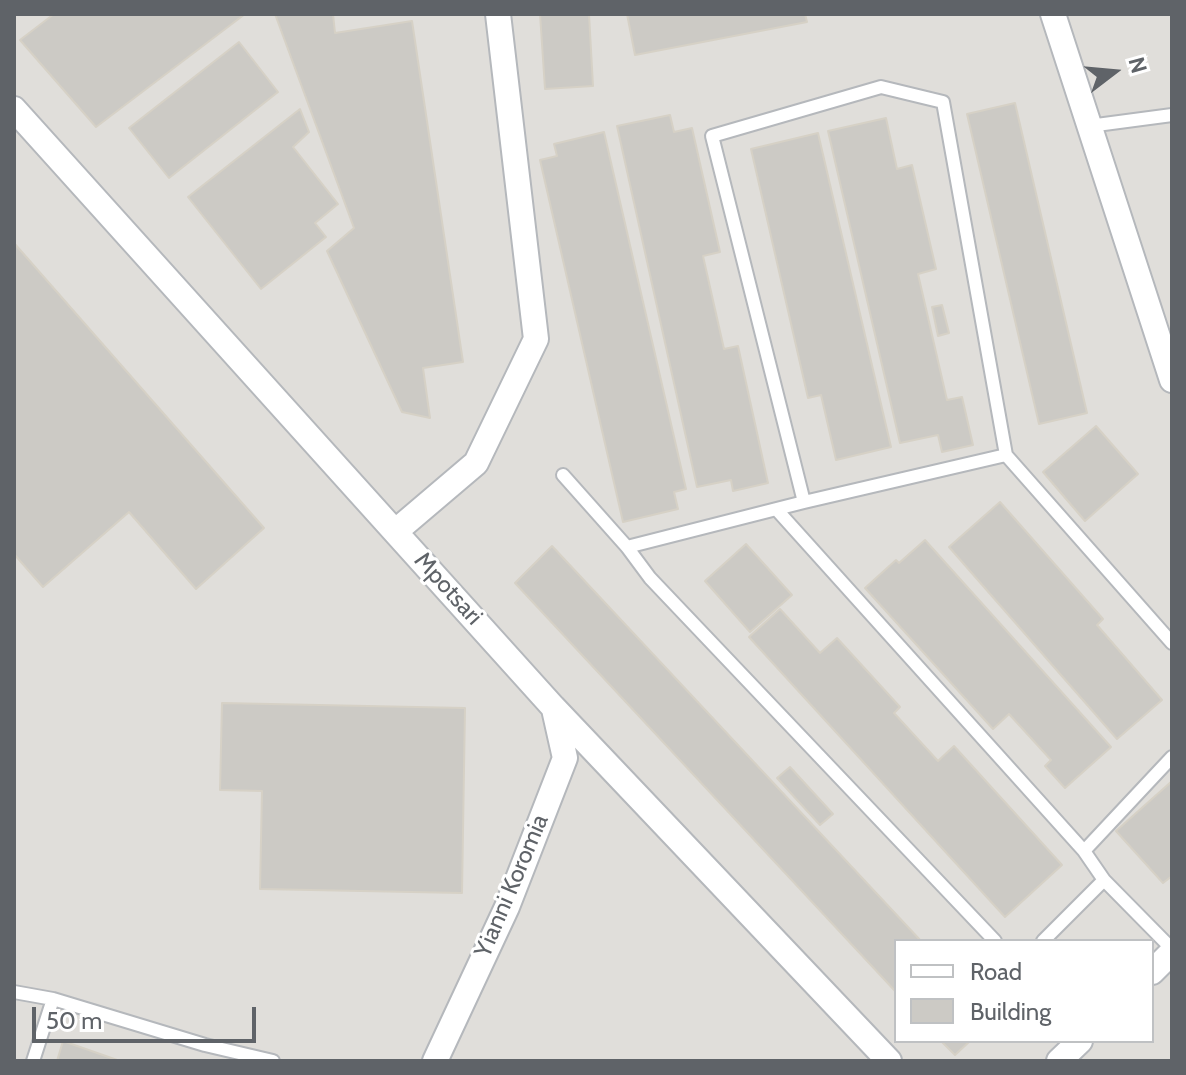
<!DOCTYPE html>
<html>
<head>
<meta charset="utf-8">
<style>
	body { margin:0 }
	#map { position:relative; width:1186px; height:1075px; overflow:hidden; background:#f1efe8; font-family:Cabin,sans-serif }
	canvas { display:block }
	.frame { position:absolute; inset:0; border:16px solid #5f6368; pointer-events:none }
	.legend { position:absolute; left:894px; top:939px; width:260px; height:104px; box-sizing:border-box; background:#fff; border:2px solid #bfc1c3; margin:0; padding:10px 14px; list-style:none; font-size:24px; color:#5f6368 }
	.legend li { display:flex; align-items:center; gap:16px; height:40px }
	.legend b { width:40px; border:2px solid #bfc1c3 }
	.north { position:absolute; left:1074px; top:32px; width:80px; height:80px; -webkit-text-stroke:6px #fff; paint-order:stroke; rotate:74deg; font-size:22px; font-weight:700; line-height:32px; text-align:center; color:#5f6368 }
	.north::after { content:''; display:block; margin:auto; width:28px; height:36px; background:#5f6368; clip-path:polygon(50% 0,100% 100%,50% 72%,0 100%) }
	.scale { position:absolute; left:32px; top:1007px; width:224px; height:36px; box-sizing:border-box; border:4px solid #5f6368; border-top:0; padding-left:10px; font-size:24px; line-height:28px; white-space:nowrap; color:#5f6368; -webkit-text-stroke:6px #fff; paint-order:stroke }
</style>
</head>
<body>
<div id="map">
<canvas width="1186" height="1075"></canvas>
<div class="frame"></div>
<ul class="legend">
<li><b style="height:10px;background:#fff"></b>Road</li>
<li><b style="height:22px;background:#cccac5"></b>Building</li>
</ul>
<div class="north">N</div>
<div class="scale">50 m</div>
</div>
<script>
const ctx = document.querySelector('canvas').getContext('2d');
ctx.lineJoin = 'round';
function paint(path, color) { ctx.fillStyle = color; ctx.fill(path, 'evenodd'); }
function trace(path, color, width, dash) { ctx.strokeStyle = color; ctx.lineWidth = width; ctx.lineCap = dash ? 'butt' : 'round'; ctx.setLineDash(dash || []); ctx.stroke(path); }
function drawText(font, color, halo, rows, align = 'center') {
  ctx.font = font + ' Cabin,sans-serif'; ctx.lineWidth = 6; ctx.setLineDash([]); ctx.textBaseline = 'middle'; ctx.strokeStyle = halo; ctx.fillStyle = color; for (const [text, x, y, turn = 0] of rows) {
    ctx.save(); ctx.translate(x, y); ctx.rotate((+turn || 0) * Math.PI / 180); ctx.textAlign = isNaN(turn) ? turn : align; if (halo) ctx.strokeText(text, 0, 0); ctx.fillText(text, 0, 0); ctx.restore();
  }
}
const industrial = new Path2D(`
	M14,14H1172V1061H14ZM896,941H1152V1041H896Z`);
const building = new Path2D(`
	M54,14H245L96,127L20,40Z
	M275,14H333L335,33L412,21L463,362L423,368L430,418L402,412L327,251L354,228Z
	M540,14H589L593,86L545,89Z
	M627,14H805L807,22L635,55Z
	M239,42L278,92L169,178L129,128Z
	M1015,103L1087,413L1039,424L967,114Z
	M300,109L309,132L293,147L338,204L315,223L326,237L261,289L188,197Z
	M670,115L674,132L692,128L720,252L703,256L724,349L738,346L768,483L733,491L731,480L697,487L617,126Z
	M886,118L897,169L912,165L936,269L918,274L947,400L962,397L973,445L942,452L938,435L900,443L828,131Z
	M604,132L686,489L674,492L678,509L623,522L540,160L557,156L554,144Z
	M818,133L891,447L836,460L821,395L808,398L751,149Z
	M14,243L264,528L196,589L129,512L43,587L14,554Z
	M942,305L949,333L938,336L932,307Z
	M1096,426L1138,474L1085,521L1043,472Z
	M1000,502L1103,619L1097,625L1162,700L1117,739L949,547Z
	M925,540L1111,747L1065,788L1045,766L1051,760L1009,714L993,729L865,588L896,560L899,563Z
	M746,544L792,595L750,632L705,581Z
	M552,546L921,941H896V992L515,583Z
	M780,609L820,653L837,638L900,707L894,713L938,761L954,746L1062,865L1005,917L749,637Z
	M222,703L465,708L462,893L260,889L262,791L220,790Z
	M790,767L833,814L820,825L777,778Z
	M1172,781V876L1163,883L1116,831Z
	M63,1041L120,1061H57Z
	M941,1041H970L955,1055Z`);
const service = new Path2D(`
	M1089,126L1172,115
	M563,475L627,547L650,578L995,941
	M804,502L712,136L881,87L943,102L1006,455L1172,643
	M777,510L1084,851L1104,880L1172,949
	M627,547L804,502L1006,455
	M1084,851L1172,757
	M1043,941L1104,880
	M14,992L53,999L205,1045L273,1061
	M33,1061L53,999`);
const minor = new Path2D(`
	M1053,14L1172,380
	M14,109L553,707L889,1061
	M396,531L476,463L536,339L498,14
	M1152,972L1172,952
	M435,1061L507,907L565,758L554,709
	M1059,1061L1080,1041`);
const streetNames = [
	["Mpotsari",448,589,48],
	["Yianni Koromia",512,886,-67]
];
paint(industrial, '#e0deda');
paint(building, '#cccac5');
trace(building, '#d6d1c6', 2);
trace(service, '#b5b8bc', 16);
trace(minor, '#b5b8bc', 28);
trace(service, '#fff', 12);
trace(minor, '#fff', 24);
drawText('24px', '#5f6368', '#fff', streetNames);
</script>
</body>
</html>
